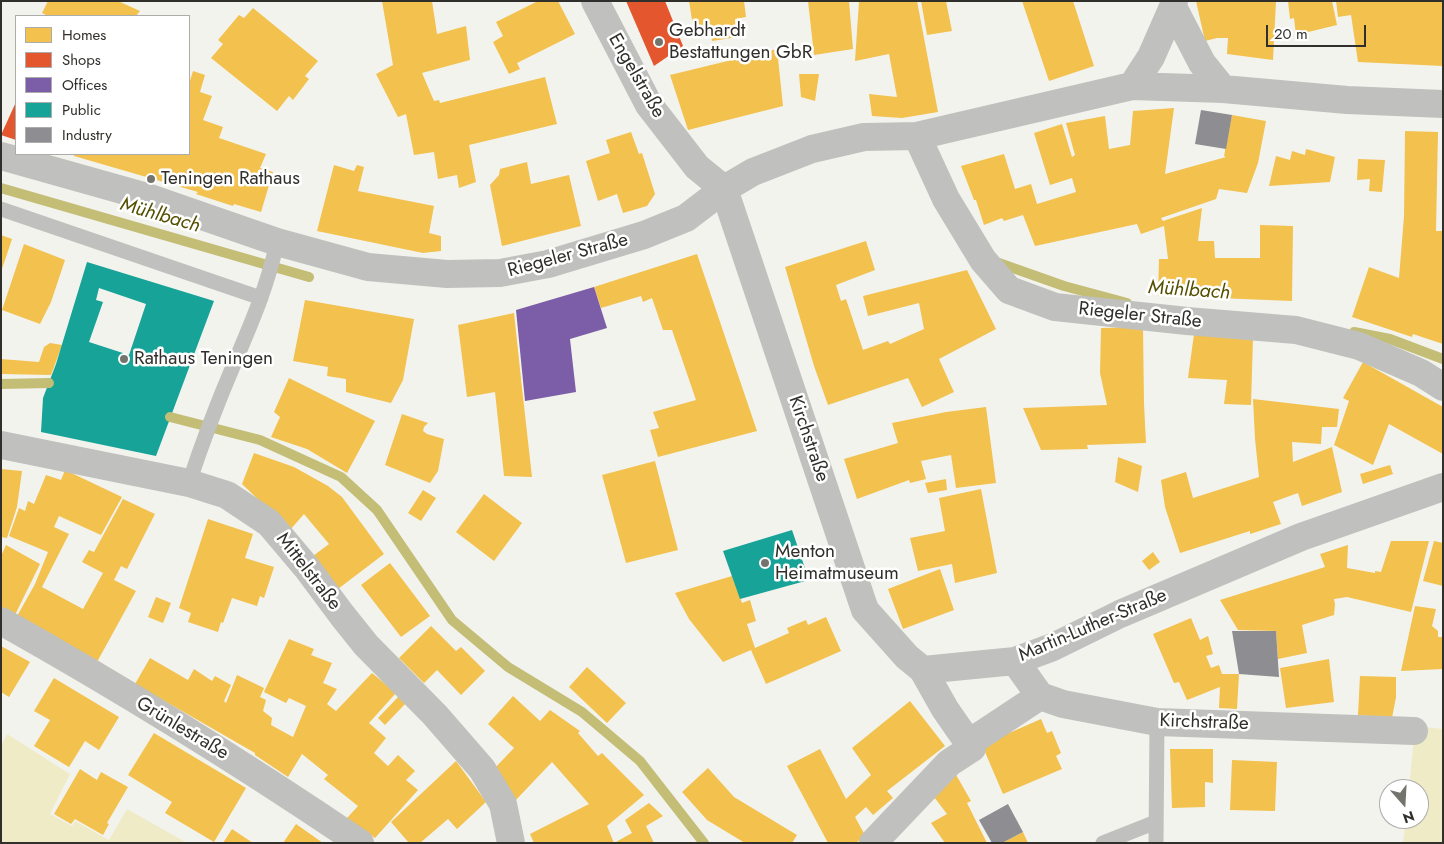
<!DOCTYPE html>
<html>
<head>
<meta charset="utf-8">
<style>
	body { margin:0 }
	#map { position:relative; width:1444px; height:844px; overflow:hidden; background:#f3f3ee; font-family:Jost,sans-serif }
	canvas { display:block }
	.frame { position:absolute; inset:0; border:2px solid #302f2b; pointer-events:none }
	.legend { position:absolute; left:15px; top:15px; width:175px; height:140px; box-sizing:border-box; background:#fff; border:1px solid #acacaa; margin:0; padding:6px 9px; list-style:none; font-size:15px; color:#302f2b }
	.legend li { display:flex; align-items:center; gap:10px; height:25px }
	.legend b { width:25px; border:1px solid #acacaa }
	.north { position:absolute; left:1379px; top:779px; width:50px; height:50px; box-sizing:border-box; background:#fff; border:1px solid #acacaa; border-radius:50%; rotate:161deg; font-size:14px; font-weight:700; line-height:20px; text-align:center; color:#302f2b }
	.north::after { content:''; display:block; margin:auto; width:18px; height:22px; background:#74746f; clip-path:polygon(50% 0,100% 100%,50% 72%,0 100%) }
	.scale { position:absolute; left:1266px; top:25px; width:100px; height:22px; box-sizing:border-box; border:2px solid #302f2b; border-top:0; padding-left:6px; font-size:15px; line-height:18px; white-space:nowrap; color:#302f2b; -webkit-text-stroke:4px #fff; paint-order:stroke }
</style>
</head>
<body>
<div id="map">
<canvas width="1444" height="844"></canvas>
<div class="frame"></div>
<ul class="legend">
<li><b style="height:14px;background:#f2c14e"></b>Homes</li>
<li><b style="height:14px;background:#e4572e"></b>Shops</li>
<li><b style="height:14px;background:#7b5ea7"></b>Offices</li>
<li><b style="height:14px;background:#17a398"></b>Public</li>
<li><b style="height:14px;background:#8d8d92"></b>Industry</li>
</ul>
<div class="north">N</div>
<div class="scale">20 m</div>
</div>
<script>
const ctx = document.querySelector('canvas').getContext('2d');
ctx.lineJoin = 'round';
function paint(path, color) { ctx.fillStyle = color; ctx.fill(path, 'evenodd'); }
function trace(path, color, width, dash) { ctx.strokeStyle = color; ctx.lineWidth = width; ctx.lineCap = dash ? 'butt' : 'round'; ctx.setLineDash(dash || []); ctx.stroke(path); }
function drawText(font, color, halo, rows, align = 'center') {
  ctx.font = font + ' Jost,sans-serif'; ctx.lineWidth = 5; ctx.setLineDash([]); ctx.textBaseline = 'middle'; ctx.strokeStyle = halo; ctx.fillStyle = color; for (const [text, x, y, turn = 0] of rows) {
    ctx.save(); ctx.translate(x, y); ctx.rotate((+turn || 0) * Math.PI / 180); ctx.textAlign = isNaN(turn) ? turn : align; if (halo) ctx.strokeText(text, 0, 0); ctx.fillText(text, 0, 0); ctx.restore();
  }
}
const green = new Path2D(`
	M1415,726L1443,729V843H1403L1406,819H1419V789H1409Z
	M7,734L70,774L50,814L72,826L75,821L109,840L127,809L187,843H1V746Z`);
const homes = new Path2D(`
	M48,1H118L140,11L136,16H48L42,13Z
	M382,1H432L437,34L466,26L470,60L422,73L434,101L439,100L440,103L545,77L557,124L469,145L476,182L459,188L457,175L438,179L434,152L414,155L406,114L398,117L376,74L393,65Z
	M538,1H558L575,34L517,63L520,69L509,74L493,42L503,36L496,22Z
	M689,1H744L746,17L735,19L738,37L712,41L709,24L693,26Z
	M808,1H849L853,49L814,55Z
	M859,1H917L938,112L902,118L872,116L869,94L897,97L889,54L855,61Z
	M921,1H946L952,31L927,35Z
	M1022,1H1073L1094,66L1049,81Z
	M1196,1H1276L1273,60L1227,54L1228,38H1217L1205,41Z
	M1288,1H1332L1337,25L1296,35L1294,18L1290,19Z
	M1336,1H1443V66L1358,62L1351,15L1338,17Z
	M253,8L318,61L305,76L309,79L293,100L289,96L277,111L211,58L223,44L218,40L239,15L244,18Z
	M777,49L783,106L688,130L670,75Z
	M193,71L205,75L200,92L212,96L203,120L223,127L219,138L266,154L260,168L273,172L261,212L234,204L233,206L196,194L198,192L74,156V154H189V84Z
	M799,74H819L815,101L801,97Z
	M1174,108L1165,174L1226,157L1224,156L1232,115L1266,121L1258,163L1247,193L1219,189L1216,199L1161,218L1163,221L1202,208L1198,241H1214L1215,258H1260V225L1293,226L1292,301L1193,297V295L1158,296L1159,259H1168L1164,226L1141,234L1137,224L1035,246L1023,215L1004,221L1002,218L984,225L976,200H974L961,166L1004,154L1015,189L1031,184L1037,204L1076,192L1072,178L1050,185L1034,133L1062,124L1072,157L1075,155L1066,123L1105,116L1109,149L1130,145L1133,111Z
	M1405,131L1438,132L1436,231H1443V344L1413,334L1412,337L1352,317L1369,267L1399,278L1404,216Z
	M631,132L639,154L642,153L655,194L647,206L623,213L617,194L598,201L586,161L610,153L606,140Z
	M1306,149L1335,157L1330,182L1269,186L1276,156L1290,160L1292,151L1305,155Z
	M1358,159L1385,160L1382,192L1369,191L1370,179L1357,180Z
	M527,162L531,184L569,175L581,226L502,246L490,185L499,175L500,169Z
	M334,165L354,171L357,165L364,167L358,191L434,206L429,233L441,236V251L423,253L317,231Z
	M1,235L12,239L2,269H1Z
	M866,241L875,270L836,285L841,301L846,299L863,350L888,341L890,344L924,329L919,303L868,316L863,296L967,270L996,329L939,359L954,392L922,407L908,378L828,405L814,366L785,267Z
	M24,244L65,260L51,302L40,324L2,310Z
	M697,254L757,431L658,457L650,430L659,428L653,412L696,400L672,330H663L652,298L643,302L641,296L601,308L594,287Z
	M305,300L414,319L403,380L391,403L346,392V379L327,376L328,367L293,361Z
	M514,313L522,388L532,477L504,476L495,392L467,397L458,325Z
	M1143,327L1144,404L1146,443L1087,445L1088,449L1041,450L1023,408L1107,405L1100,373L1101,328Z
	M1194,334L1253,338L1251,405L1224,404L1227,380L1188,378Z
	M50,343L62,345L51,375L1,374V359L39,362L44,347Z
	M1363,362L1443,407V454L1389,424L1373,465L1334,445L1349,401L1343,398Z
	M289,378L375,421L347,473L307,449L271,437L280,417L274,412Z
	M1253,399L1339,409L1337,427H1322L1321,444L1292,442L1293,462L1332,447L1342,492L1302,506L1298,493L1273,502L1281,524L1250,534V531L1180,553L1165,507L1161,480L1186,472L1193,498L1259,477L1255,439Z
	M986,407L996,483L956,488L951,455L921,461L926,479L910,483L909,480L857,499L844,459L898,443L892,423L946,412Z
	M402,414L428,423L424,427L423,431L427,434L444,439L438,471L430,483L385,465Z
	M254,453L294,467L328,486L342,497L384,554L334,592L309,559L329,544L304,514L290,530L242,484Z
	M1118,457L1142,466L1138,492L1115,482Z
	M655,461L678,550L626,563L602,475Z
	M1390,465L1393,474L1363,484L1360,474Z
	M1,469L22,471L17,507L7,538L1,537Z
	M65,470L122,497L101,535L59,516L54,527L69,534L42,587L83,609L103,573L82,562L89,550L94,552L123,499L155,514L127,569L121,566L114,580L136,591L97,662L16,618L35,584L48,552L9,536L19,508L25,511L28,501L34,504L46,475L61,480Z
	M946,479L947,490L928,493L925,483Z
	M981,489L997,573L955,583L952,564L918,571L910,538L945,531L939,498Z
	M423,490L436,498L421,521L408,513Z
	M484,494L522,523L494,561L456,532Z
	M208,519L253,534L245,558L274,567L264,598L260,596L257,606L232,598L223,623L221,622L218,632L188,622L191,613L179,608Z
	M1391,541H1429L1411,612L1347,597L1334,599L1335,604L1334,615L1302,625L1307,653L1278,659L1276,631L1238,630L1220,600L1325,567L1320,554L1348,545L1347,568L1375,573V571L1381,572Z
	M1434,541L1443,543V586L1423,581Z
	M6,545L40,564L15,615L1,608V556Z
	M1153,552L1160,562L1149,570L1142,561Z
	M390,563L430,616L401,637L361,585Z
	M940,569L954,610L903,629L888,589Z
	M732,576L742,603L750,600L756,621L747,624L755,648L789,633L787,628L806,620L808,625L826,617L841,651L766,684L751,650L723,662L689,619L675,593Z
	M156,597L171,603L163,623L148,617Z
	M1415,606L1436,609L1432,626L1438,631V637H1443V669L1401,671Z
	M1191,618L1200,640L1208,636L1213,654L1206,656L1211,668L1219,665L1222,674H1239L1237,709L1219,708L1220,687L1187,700L1179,682L1174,683L1153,634Z
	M431,626L456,651L461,647L485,671L461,695L437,670L424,683L399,658Z
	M289,639L314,649L311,655L332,663L323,683L337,689L327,704L336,711L372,673L396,693L369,723L386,738L374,753L388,766L398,755L415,771L406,780L418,790L375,838L347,818L358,806L324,779L328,775L302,754L288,777L255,755V753L135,684L150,658L188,680L194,669L212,681L215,676L231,685L224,701L226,703L237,675L264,688L260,697L266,700L263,711L272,718L271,725L293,737L306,706L289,698L286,703L264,692Z
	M1,646L30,662L9,697L1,692Z
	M1329,659L1334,702L1286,708L1280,668Z
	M587,667L626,703L607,723L569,687Z
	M1360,676L1396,677V697L1392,718L1358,715Z
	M54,678L119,717L99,750L85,741L69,767L34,746L50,720L34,711Z
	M399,696L406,703L385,725L378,718Z
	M513,696L540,721L550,710L580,731L578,733L598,756L602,753L644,795L607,826L614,843L632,833L625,820L649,803L663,816L646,826L654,843H534L530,834L589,804L552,762L514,802L491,772L514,748L488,724Z
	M910,701L945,746L887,791L893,798L873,815L866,807L855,817L866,837L855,843H828L787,766L820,749L846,799L871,775L852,748Z
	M1041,719L1047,733L1052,731L1061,753L1056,756L1062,769L1003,794L982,745Z
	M154,733L246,788L214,842L165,813L172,802L128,775Z
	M1170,749H1213V783L1205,782V807L1172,808Z
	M1232,760L1277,762L1275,811L1230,810Z
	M456,761L486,802L457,829L448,819L420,843H409L391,822Z
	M708,768L734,797L797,835L792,843H745L707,820L682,792Z
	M80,769L97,780L101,772L128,787L107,823L109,824L103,835L75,819L71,824L54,814Z
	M955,773L971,801L967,803L987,843H945L931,823L947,814L934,797Z
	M296,824L323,843H283Z
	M232,829L253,843H223Z
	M1023,832L1028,843H1002Z`);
const shops = new Path2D(`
	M626,1H665L683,46L654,66Z
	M16,102V140L1,135Z`);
const offices = new Path2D(`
	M594,287L607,328L570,339L576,392L525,401L516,310Z`);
const public = new Path2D(`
	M87,262L214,301L156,456L41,432L43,398L56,364ZM99,288L146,304L129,355L89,342L103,302L96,300Z
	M792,530L809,580L740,599L723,551Z`);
const industry = new Path2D(`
	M1201,110L1232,115L1226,149L1195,144Z
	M1232,631H1276L1279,677L1239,674Z
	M1008,804L1023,832L1002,843H992L979,820Z`);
const stream = new Path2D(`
	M1,188L309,277
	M996,262L1064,286L1127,303
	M1354,332L1390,339L1443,359
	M1,384L49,383
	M170,417L260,440L341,477L377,510L452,620L508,667L582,712L640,761L704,843`);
const lane = new Path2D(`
	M1,209L261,298
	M189,483C202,443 217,404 234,364C251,324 268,285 277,242
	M1103,843L1156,822
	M1156,843L1157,722`);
const street = new Path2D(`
	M595,1L649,105L697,167L724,189
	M1173,7L1202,63L1223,89
	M1132,86L1151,57L1173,7L1174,1
	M917,136L946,199L983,260L1009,290L1055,307L1187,321L1296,330L1359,346L1421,373L1443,387
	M1,156L147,197L277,242L368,267L447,274L500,273L548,264L644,235L686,218L724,189L753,172L812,149L864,137L917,136L1132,86L1223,89L1347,100L1443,104
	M724,189L865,610L907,657L923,670
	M1,445L189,483L227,495L269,523L307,568L342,615L366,645L435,715L482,769L503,804L511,843
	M1,621C124,690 243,764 360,843
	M1015,661L1040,696L1063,704L1157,722L1414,731
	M969,743L1040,696
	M873,843L949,763L972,748L945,709L923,670L1015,661L1053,647L1120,614L1301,537L1443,487`);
const markers = [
	[659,42,5,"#74746f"],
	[151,179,5,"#74746f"],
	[124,359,5,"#74746f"],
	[765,563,5,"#74746f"]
];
const poiNames = [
	["Gebhardt",669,31],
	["Bestattungen GbR",669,53],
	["Teningen Rathaus",161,179],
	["Rathaus Teningen",134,359],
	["Menton",775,552],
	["Heimatmuseum",775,574]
];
const streetNames = [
	["Engelstraße",636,76,60],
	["Riegeler Straße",568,256,-15],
	["Riegeler Straße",1140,316,6],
	["Kirchstraße",808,439,71],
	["Mittelstraße",308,572,52],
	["Martin-Luther-Straße",1093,626,-23],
	["Kirchstraße",1204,723,2],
	["Grünlestraße",182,729,31]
];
const waterNames = [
	["Mühlbach",160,216,16],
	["Mühlbach",1189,291,4]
];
paint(green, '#eeebc6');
paint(homes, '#f2c14e');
paint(shops, '#e4572e');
paint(offices, '#7b5ea7');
paint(public, '#17a398');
paint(industry, '#8d8d92');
trace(stream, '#c3bd76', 10);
trace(lane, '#c0c0be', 15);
trace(street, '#c0c0be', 28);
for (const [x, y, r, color] of markers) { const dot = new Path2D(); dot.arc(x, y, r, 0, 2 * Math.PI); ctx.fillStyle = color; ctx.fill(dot); trace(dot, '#fff', 2); }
drawText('19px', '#302f2b', '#fff', poiNames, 'left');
drawText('19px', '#302f2b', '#fff', streetNames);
drawText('italic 20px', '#554f00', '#fff', waterNames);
</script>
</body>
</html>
